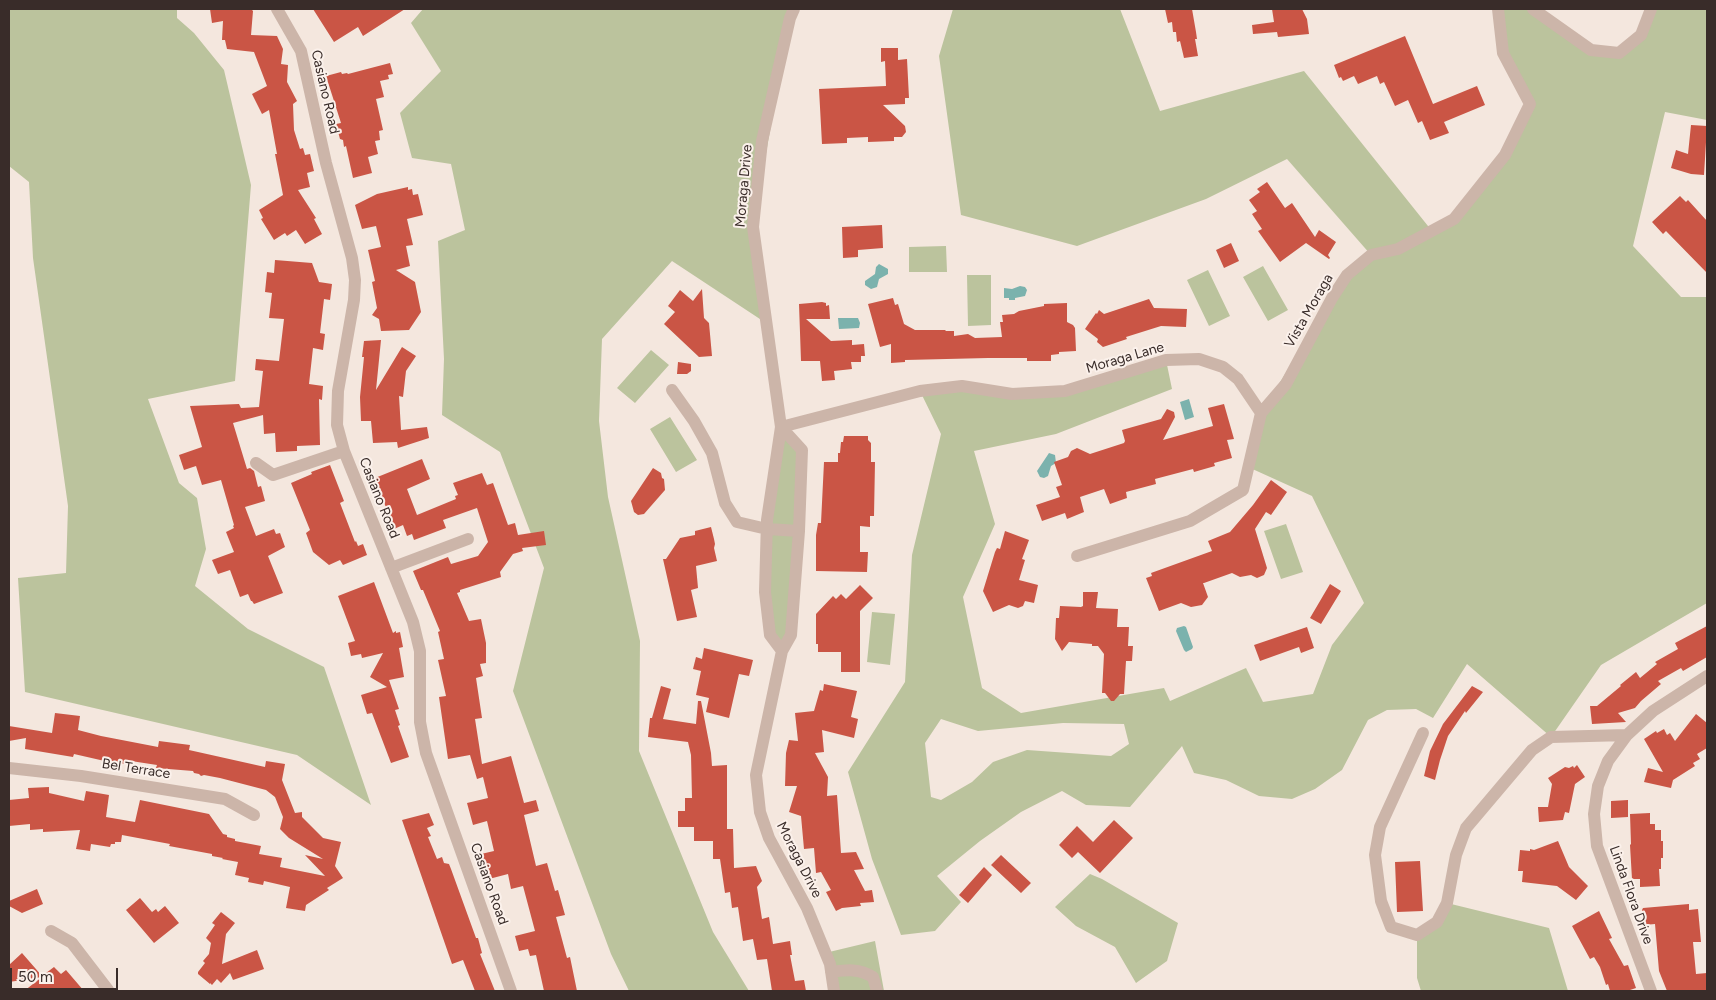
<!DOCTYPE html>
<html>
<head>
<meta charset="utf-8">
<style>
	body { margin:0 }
	#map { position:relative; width:1716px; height:1000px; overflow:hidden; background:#f4e7de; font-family:Figtree,sans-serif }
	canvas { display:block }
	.frame { position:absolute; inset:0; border:10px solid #392c29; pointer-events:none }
	.scale { position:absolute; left:10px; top:968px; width:108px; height:22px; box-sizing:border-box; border:2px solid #392c29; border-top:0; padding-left:6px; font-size:15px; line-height:18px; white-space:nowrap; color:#392c29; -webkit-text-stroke:4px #fbf1eb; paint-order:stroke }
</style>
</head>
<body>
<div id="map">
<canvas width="1716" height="1000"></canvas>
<div class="frame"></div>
<div class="scale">50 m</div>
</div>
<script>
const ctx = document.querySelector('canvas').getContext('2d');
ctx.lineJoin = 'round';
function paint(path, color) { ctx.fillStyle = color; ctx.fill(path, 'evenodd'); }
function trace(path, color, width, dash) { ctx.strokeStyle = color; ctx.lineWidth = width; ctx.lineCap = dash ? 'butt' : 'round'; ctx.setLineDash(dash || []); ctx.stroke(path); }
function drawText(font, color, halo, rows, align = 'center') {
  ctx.font = font + ' Figtree,sans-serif'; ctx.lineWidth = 4; ctx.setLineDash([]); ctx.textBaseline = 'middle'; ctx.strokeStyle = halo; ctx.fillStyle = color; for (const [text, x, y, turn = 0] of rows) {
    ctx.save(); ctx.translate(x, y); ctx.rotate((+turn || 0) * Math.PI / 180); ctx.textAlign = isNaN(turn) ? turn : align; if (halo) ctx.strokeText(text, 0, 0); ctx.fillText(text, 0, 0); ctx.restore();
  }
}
const green = new Path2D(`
	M9,9H177V18L194,33L224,70L251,185L235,381L148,399L179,483L197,498L206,549L195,586L248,629L324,667L371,805L297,755L25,692L18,578L66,573L68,506L33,258L29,182L9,166Z
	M423,9H794L790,18L753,227L766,323L672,261L602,339L599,421L608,497L640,641L639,751L713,932L749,991H629L611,954L513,691L544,568L500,452L442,415L444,359L438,241L465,230L451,164L412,158L400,113L441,71L411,23Z
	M953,9H1120L1160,111L1304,71L1432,231L1454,219L1505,155L1530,104L1503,53L1498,9H1533L1591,50L1619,53L1641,35L1651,9H1707V120L1665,112L1633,246L1681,297H1707V603L1601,665L1551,737L1467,664L1433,718L1416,709L1387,710L1368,720L1342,770L1315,789L1292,799L1259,796L1226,780L1194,773L1182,746L1130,807L1086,805L1062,791L1021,812L980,841L937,876L961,902L935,931L901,935L872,859L848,772L905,682L912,555L941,434L920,391H1065L1166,360L1172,389L1056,434L974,451L995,524L963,597L982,688L1021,713L1164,688L1170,701L1246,668L1263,702L1313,694L1332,645L1364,603L1312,496L1248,467L1261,413L1332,298L1371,255L1287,159L1206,199L1077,246L961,215L939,56ZM941,719L978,731L1063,723L1124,724L1129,744L1111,756L1027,750L993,762L972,782L941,800L931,797L925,743Z
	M946,246L947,272H909V247Z
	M1263,266L1288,310L1268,321L1243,277Z
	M1208,270L1230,316L1209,326L1187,280Z
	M967,275H991V325L968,326Z
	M651,350L669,365L635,403L617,388Z
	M670,417L697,460L676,472L650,429Z
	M781,427L802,450L791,635L782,651L770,635L765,592Z
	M1286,524L1303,572L1281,579L1264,531Z
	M872,612L895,614L890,665L867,662Z
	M1090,874L1102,879L1178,923L1167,961L1136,983L1115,947L1076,926L1055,907Z
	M1447,903L1549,928L1568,991H1421L1417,978V935Z
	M875,941L884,991H834L825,953Z`);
const water = new Path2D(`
	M879,264L888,269V274L879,279L877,287L871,289L865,285V281L875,274L876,267Z
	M1020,286L1025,287L1027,290L1025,296L1015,298V300H1009V298H1004V288L1012,289Z
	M838,318H858L860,323L859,328L839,329Z
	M1189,399L1194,417L1185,420L1180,402Z
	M1049,453L1055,455L1056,463L1051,466L1048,476L1044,478L1040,477L1037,471Z
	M1184,626L1186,627L1193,647L1192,649L1186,652L1184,650L1176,631L1177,628Z`);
const building = new Path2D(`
	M210,9H251L253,11L251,35L277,36L283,49L281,64L288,65L287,82L297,101L293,104L294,130L300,149L303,148L305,155L310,154L314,171L307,173L310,187L298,190L316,218L314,219L322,234L305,244L296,230L287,236L285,233L274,240L261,219L263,218L259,210L283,195L275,154H277L269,110L262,114L252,94L267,86L254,52L227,49L225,40H222L223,21L212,23Z
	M313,9H405L363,36L358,27L334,42Z
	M1165,9H1192L1196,32L1197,39H1195L1198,56L1184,58L1180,41L1177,42L1176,32H1173L1172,22L1168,23Z
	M1272,9H1302L1307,19L1309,34L1278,37L1277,32L1253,34L1252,25L1274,22Z
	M1405,36L1433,104L1477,86L1485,105L1444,122L1449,133L1430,140L1422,121L1418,123L1408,100L1395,106L1384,82L1380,84L1377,76L1358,84L1354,76L1343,81L1341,77L1339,78L1334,65Z
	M881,48H898V60L907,59L909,98H905V104L883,105L905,126L906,132L902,137H894V141L868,142V137L847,138V143L822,144L819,89L886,86L885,61L881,62Z
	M390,63L393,74L388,75L389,79L380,81L384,97L376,99L383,130L379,131L380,140L375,141L378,154L368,157L372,173L353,178L346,146L344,147L343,140L340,139L336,124L341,123L326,76L341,72L342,74L347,73L348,74Z
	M1691,125L1707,126L1704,175L1691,174L1671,168L1676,150L1688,154Z
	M1267,182L1285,208L1292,203L1315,237L1319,230L1336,242L1328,255L1330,258L1329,259L1306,243L1280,262L1258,231L1262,229L1252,214L1257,211L1249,200L1260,192L1257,189Z
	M408,187V190L412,189L413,195L418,194L423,215L407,219L413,245L406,246L410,266L396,270L415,282L421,312L409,330L381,331L379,319L372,315L377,308L372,282L375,281L368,250L381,247L376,226L362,229L355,205L377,194Z
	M1680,196L1686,202L1688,200L1707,221V273L1666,231L1663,234L1652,222Z
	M882,225L883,248L858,250V257L843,258L842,227Z
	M1231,243L1239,261L1224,268L1216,250Z
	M275,260L312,263L319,282L332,284L330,300L324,299L320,333L325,334L323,350L313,348L309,384L323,386L322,400L319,399L320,445L297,446V451L276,452L275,433L264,434L263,415L233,423L247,469L250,468L254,471L258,487L261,486L265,501L245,507L256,536L274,529L276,534L280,533L285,547L268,556L283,593L254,604L252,601H251L248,594L240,597L230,570L218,574L212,560L234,552L226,532L234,528L233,526L234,525L221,480L202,485L196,466L184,470L179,455L202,447L190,406L239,404L241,408L259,407L263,371L255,370L256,359L279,361L284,319L269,318L272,293L265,292L267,272L274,273Z
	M702,289L704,318L709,323L712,356L699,357L664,324L675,312L668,306L680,290L693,301Z
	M893,298L895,305L898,304L904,324L915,330H945L946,331H954V336L968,334L975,338L1002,337L1000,322H1003L1002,315L1014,314L1019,311L1044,306V304L1067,303V322L1073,325L1075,328L1076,351L1059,352V354L1051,355V361H1027V358H988L905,360V362L891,363V344L880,347L868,304Z
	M1149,299L1154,308L1187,309L1186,327L1161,326L1126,337L1127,339L1103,347L1097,342L1098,339L1085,329L1096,313L1097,314L1099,310L1104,314Z
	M822,302L826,303V306L829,305L830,319H806L831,341L852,340V345L864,344L865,356H861V362H851L852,369L834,371L835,380L822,381L820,361H801L799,304Z
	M381,340L376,390L402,347L416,356L406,371L403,397L399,396L401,430L427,427L429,438L398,448L397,442L373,443L371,421H361L360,397L364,357H362L364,341Z
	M678,362L691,364V371L687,374H677Z
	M1224,404L1234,439L1227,440L1232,458L1214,463L1215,466L1194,472L1193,469L1155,479L1156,484L1126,492L1127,498L1110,504L1104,489L1080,497L1084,512L1067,519L1065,513L1042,521L1036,505L1060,497L1056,487L1062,485L1054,462L1068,457L1071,451L1077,448L1090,454L1124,443L1125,441L1122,430L1161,419L1167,409L1174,412L1175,417L1163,440L1213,426L1208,408Z
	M844,436H868V440L871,443V462H875L874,516H870V527L860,526V552H868L867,572L816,571V535L818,523H821L824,462H838V453H840L841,442H843Z
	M422,459L430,479L407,489L417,515L456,499L455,496L458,495L453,483L482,473L487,485L493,483L508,525L515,523L518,535L544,531L546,545L522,548L523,551L513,554L500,572L501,577L460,590V592L457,593L469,621L481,619L486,643V663L480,664L483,676L476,678L482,718L475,719L482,764L511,756L524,803L536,800L539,811L524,815L536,866L547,863L555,891L558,890L565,915L556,917L567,958L570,957L577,991H544L536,955L530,956L528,949L519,951L515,936L535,931L523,886L511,889L508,874L489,879L481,854L494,851L487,821L473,825L467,803L488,798L483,777L477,779L470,755L448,759L439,697L446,696L438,660L444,659L438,632L440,631L423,590H421L413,571L448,557L451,564L478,556L488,542L477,508L443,520L446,528L414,540L412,534L407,536L403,525L394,529L375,478Z
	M330,465L344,501L340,503L355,542L356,541L358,546L363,544L367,555L343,565L340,560L329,565L313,552L306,533L310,530L291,483L312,474L311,472Z
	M653,468L661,473L662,478L664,479L665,490L644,514L638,515L634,512L631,501Z
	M1271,480L1287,492L1271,515L1266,512L1255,529L1267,568L1264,575L1257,578L1251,575L1240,577L1232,573L1204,583H1203L1208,597L1202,605L1191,607L1181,603L1159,611L1146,578L1152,576L1151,573L1212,551L1208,541L1230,532L1253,505Z
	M711,527L714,539L715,544L714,548L717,561L696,566L698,588L691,590L697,617L677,621L663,559H666L680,538L695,535V531Z
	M1005,531L1029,540L1022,559L1025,560L1019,580L1038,585L1034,603L1025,601L1023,606L1018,608L1009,605L993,612L983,591L995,552L997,548L1000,549Z
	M374,582L393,633L396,631V633L400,632L403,647L399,648L404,677L389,680L399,709L395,710L400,725L398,726L409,757L391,763L372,713L367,714L361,695L387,687L370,677L383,653L362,658L361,654L351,656L348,643L355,641L338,596Z
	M1330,584L1341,591L1321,624L1310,618Z
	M860,585L873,598L860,611V672H841V652H818V644H816V614L833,596L836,599L841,594L846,599Z
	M1083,592H1098L1096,608L1118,609L1117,627H1129L1128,646H1133L1132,661H1126L1124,694H1120L1114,701H1111L1105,693H1102L1104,654L1098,646H1092V644L1069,642L1062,651L1055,639L1056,618H1059L1060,606L1081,607L1083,606Z
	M1707,626V657L1683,671L1681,668L1658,681L1661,684L1641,701L1635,708L1618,713L1626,722L1592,724L1590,706H1597L1621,686L1620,685L1636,672L1640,678L1657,664L1655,662L1678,649L1675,643Z
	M1307,627L1314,648L1301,653L1299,647L1260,661L1254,645Z
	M704,648L753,660L749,676L739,674L729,718L706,712L709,698L696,695L701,671L693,669L696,657L702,659Z
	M824,684L857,691L851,717L858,719L854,738L822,730L824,752L815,753L828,777L827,796L837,795L841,853L856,852L864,869L854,870L865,891L872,890L874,902L860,903L861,906L842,908L836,911L826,892L831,890L821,872L816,873L814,848L804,849L801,816L789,812L797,786H785L786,753L789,740L798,741L795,713L814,711L820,690L823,691Z
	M661,686L671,689L663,719L696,724L698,701H701L711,753L712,766L727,765V829H733L734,868L756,866L762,881L757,887L762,919L769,917L773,944L790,941L792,955H790L795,981L804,980L806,991H772L767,959L757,960L753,939L743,941L738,907L732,908L730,892L725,893L720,859H713V841H694V827H678V811H685V798H692L691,755L688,742L648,737L650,718H652Z
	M1472,686L1483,692L1466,713L1465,711L1448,736L1440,760L1435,780L1424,776L1430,751L1443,724Z
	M55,713L80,716L78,730L101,736L158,747L159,741L190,745L189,750L265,767L266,761L285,764L282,780L295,813L302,812V817L323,838L341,842L335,866L343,878L327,888L329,890L306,905L305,911L286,908L290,887L264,881L263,885L248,882L249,878L235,875L238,862L222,859L223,858L212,856V854L169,846L170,844L122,835L121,842H115V844H111L110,847L91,844L90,851L76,849L80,830L43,832V829L30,830V824L9,826V800L29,798L28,788L49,787V793L84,801L86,791L109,795L106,817L135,822L140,800L209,814L223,834L227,835V837L235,839V841L261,846L259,854L282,858L280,867L325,876L305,855L323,859L289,838L280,829L283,817L275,797L266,790L220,778L204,775L201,776L199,774L194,773L193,771L156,768L157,765L131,761L130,765L109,761V762L74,754L73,757L25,749L26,738L9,741V726L52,733Z
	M1696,714L1707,723V748L1697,754L1700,759L1693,763L1695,766L1673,780L1671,788L1644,782L1648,768L1663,772L1644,739L1656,731L1657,733L1664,729L1667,735L1670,733L1675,741Z
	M1577,765L1585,777L1575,784L1569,813L1565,812L1563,820L1539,822L1538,807H1548L1552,784L1548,778L1565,767L1569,768L1573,766L1574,768Z
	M1628,800V817L1611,818V801Z
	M429,813L434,825L427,828L431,836L428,837L437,859L442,857L444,863L449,864L451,869L476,938H478L482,953L480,954L495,991H475L463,960L452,964L402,820Z
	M1650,813V824H1655V830H1661V841H1663V858H1661V869H1659L1660,886L1640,887V879H1632L1630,845L1631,844L1630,814Z
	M1114,820L1133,838L1100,873L1078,852L1072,858L1059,845L1077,826L1093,842Z
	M1558,841L1569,867L1588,886L1576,900L1557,886L1522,882L1523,871H1518L1520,850L1530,851V849L1534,850Z
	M1001,855L1031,883L1021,893L991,865Z
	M1420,861L1423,911L1397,912L1395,862Z
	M984,867L992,875L968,903L959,895Z
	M37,889L43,904L22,913L9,906V901Z
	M140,898L152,912L156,909L158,912L165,906L179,923L154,943L126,910Z
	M1689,904V910L1698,909L1701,942H1693L1696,974L1707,973V991H1667L1659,971L1655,924L1644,925L1642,910L1643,908Z
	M1599,911L1612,938L1609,939L1624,966L1628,965L1636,988L1627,991H1610L1608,984L1606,985L1600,967L1594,957L1590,959L1572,926Z
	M221,912L235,923L226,934L222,964L257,950L264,969L233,980L230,973L221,983L217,979L212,985L210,983V984L198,974V972L205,963L203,961L209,954L211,943L206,938L215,925L212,923Z
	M22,953L42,976L54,967L61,974L66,970L84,991H24L42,977L9,982V965Z`);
const minor = new Path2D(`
	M277,9L301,51L326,163L352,258L355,280L354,300L338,391L337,425L344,451L413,622L420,651V722L426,753L511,991
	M1533,9L1591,50L1619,53L1641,35L1651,9
	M672,390L694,421L712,453L725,503L737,522L767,529L799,531
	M1261,413L1286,384L1332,298L1347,275L1371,255L1398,249L1454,219L1505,155L1530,104L1503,53L1498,9
	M781,427L920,391L962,386L1012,394L1065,391L1166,360L1199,359L1223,367L1238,379L1261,413L1243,490L1190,521L1077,556
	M781,427L802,450L799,531L791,635L782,651L756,775L760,812L769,838L807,908L830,964L834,991
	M256,463L273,475L344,451
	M391,568L468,539
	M782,651L770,635L765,592L767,520L781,427L753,227L762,141L790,18L794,9
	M1423,733L1380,827L1375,855L1381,901L1391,927L1417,935L1437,922L1447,903L1456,855L1466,828L1532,750L1551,737L1627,735
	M9,768L81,776L225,799L254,815
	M51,931L72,943L108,990L107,991
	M831,972C846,970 859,968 873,977L877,991
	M1651,991L1597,846L1594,814L1598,786L1608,761L1627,735L1653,711L1707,676`);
const streetNames = [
	["Casiano Road",325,92,77],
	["Moraga Drive",744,186,-85],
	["Vista Moraga",1309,311,-60],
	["Moraga Lane",1125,358,-16],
	["Casiano Road",379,498,68],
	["Bel Terrace",136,769,9],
	["Moraga Drive",799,860,63],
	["Casiano Road",489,884,70],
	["Linda Flora Drive",1631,895,70]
];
paint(green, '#bbc39d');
paint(water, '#7bb2ad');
paint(building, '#ca5545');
trace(minor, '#ccb5a9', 12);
drawText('14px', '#392c29', '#fbf1eb', streetNames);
</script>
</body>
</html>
